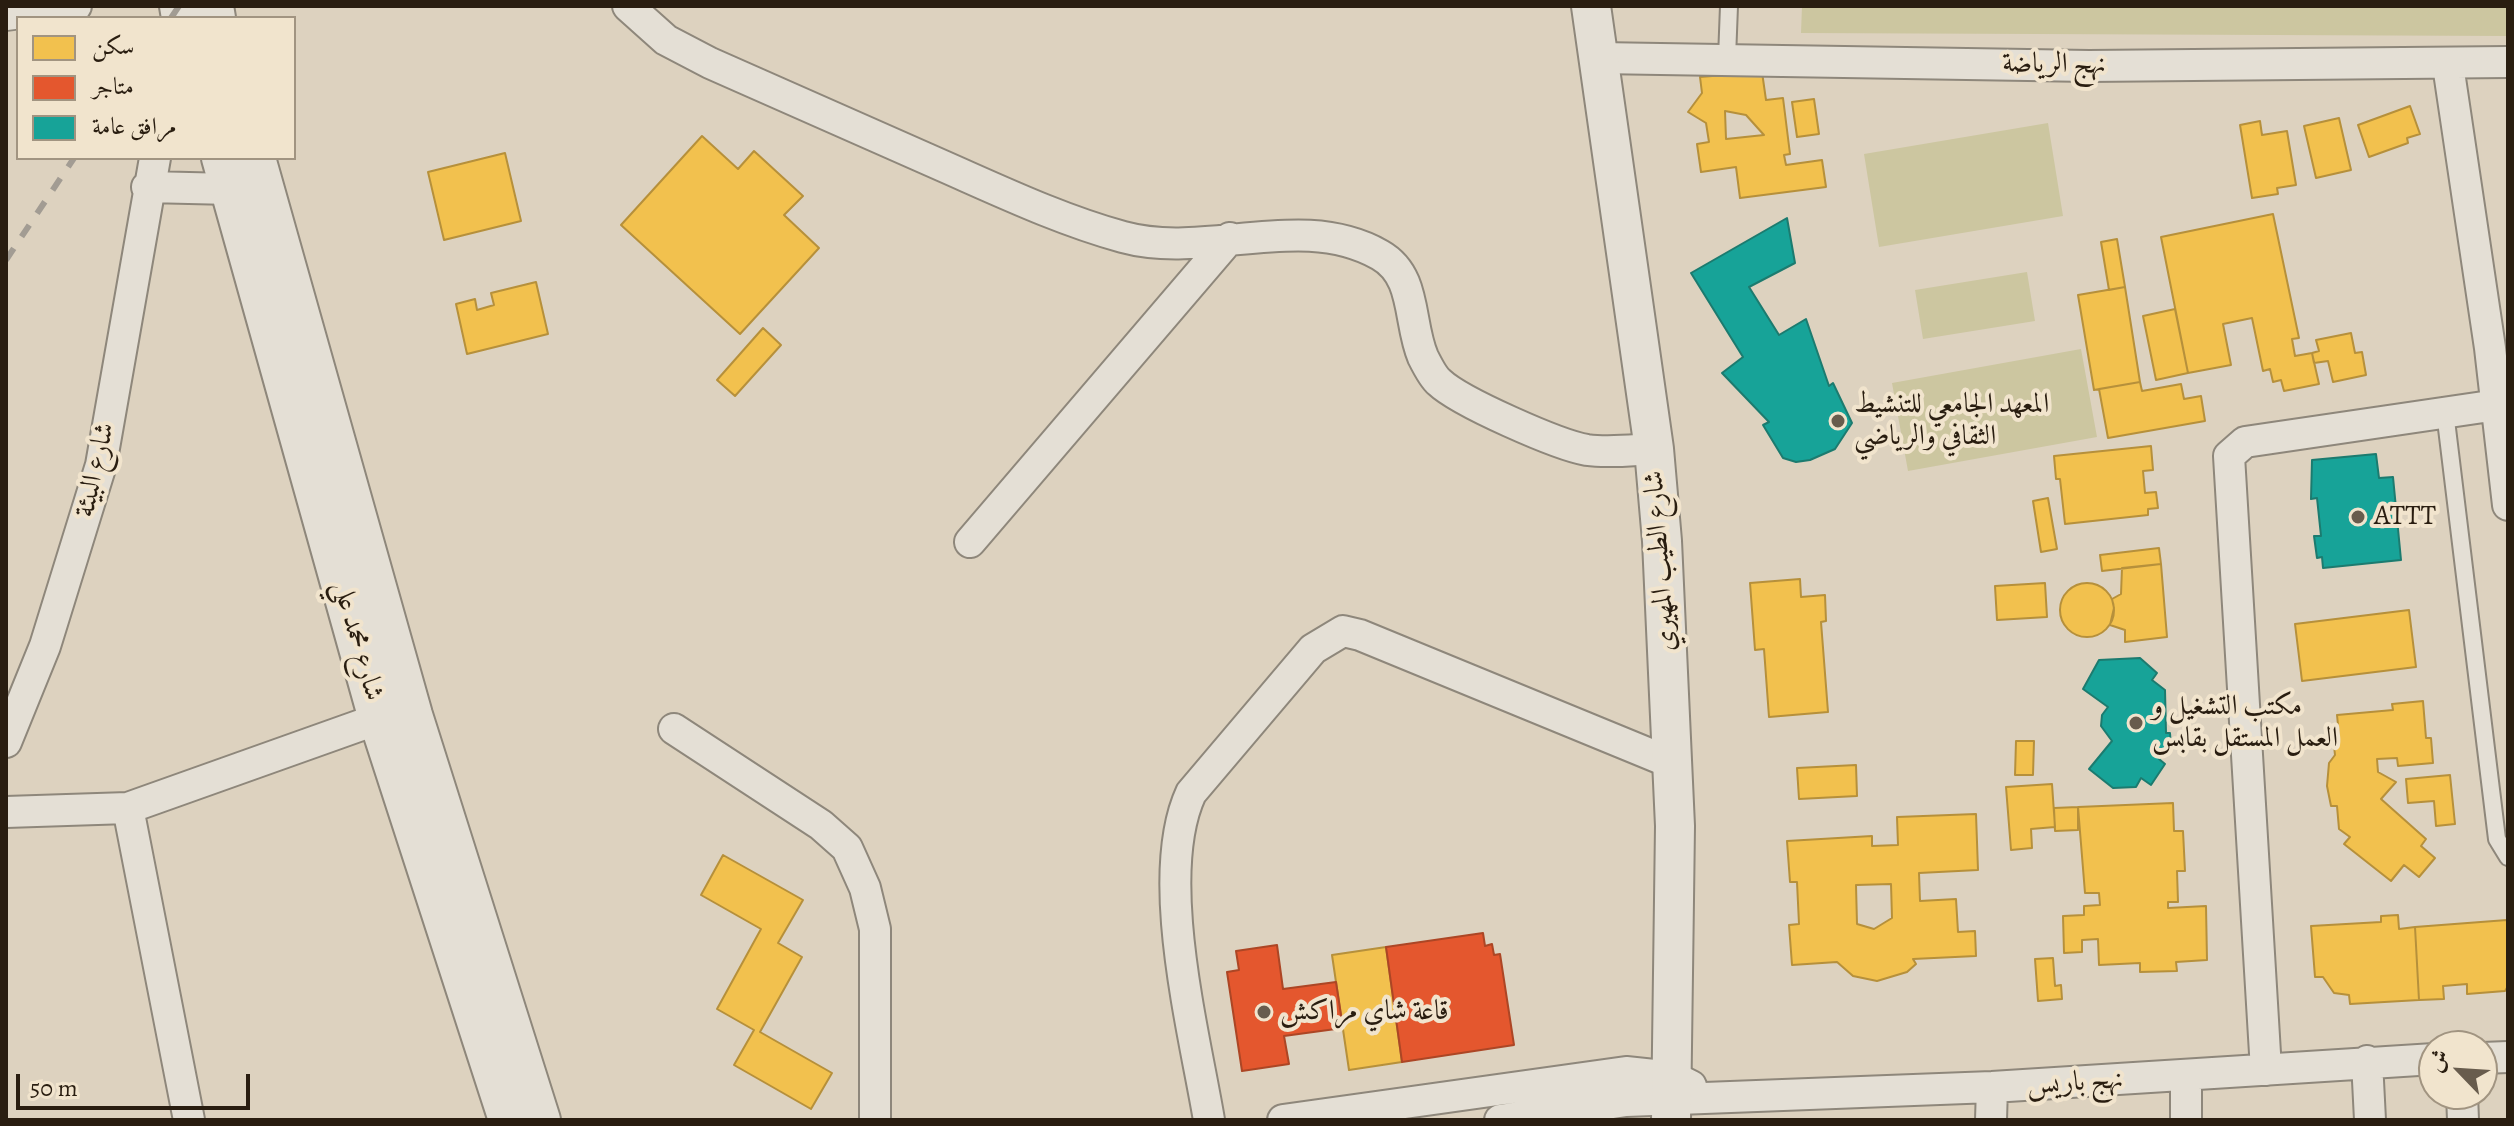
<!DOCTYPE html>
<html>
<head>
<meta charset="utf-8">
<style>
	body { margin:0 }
	#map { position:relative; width:2514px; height:1126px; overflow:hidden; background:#ddd2bf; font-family:Alegreya,Amiri,serif }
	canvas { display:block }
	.frame { position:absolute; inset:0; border:8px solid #291d10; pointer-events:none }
	.legend { position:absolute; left:16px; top:16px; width:280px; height:144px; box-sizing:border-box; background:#f1e4cd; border:2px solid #a19481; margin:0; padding:10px 14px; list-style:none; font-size:24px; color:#291d10 }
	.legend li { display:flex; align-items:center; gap:16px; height:40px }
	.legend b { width:40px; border:2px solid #a19481 }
	.north { position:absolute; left:2418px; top:1030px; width:80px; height:80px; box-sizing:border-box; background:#f1e4cd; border:2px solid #a19481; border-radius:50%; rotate:295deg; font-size:22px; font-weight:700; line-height:32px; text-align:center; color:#291d10 }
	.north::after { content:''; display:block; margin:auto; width:28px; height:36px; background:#685c4d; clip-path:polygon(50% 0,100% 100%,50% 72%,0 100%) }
	.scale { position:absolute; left:16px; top:1074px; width:234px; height:36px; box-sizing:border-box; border:4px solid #291d10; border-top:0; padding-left:10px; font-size:24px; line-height:28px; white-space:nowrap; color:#291d10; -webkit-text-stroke:6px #f1e4cd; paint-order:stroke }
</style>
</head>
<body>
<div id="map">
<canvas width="2514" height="1126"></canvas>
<div class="frame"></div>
<ul class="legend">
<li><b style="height:22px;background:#f2c14e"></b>سكن</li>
<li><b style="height:22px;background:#e4572e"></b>متاجر</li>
<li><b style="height:22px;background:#17a398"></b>مرافق عامة</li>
</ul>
<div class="north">ش</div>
<div class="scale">50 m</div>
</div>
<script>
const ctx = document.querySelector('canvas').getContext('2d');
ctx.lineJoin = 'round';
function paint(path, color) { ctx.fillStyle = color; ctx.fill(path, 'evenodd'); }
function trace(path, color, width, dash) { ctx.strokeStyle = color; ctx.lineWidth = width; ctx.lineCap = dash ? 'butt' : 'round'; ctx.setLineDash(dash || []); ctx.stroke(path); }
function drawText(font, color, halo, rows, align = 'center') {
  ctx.font = font + ' Alegreya,Amiri,serif'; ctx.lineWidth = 8; ctx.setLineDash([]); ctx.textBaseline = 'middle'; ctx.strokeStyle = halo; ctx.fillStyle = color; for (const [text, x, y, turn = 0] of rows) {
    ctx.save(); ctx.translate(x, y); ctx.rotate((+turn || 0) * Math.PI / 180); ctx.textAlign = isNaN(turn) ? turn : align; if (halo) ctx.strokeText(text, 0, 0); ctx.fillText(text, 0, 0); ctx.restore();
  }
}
const green = new Path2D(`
	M1802,6H2508V36L1801,33Z
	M2048,123L2063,216L1879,247L1864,154Z
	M2027,272L2035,321L1923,339L1915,290Z
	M2081,349L2097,437L1908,471L1892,383Z`);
const homes = new Path2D(`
	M1762,72L1766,100L1783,98L1790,154L1784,155L1786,165L1822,160L1826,187L1740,198L1736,167L1701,172L1697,144L1709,142L1706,123L1688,112L1702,93L1700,77ZM1725,111L1746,115L1764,135L1726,139Z
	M1814,99L1819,134L1797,137L1792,102Z
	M2410,106L2420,134L2407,138L2408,143L2369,157L2358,125Z
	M2339,118L2351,170L2316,178L2304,126Z
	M2260,121L2262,135L2287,131L2296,185L2277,188L2278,194L2252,198L2240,125Z
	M702,136L738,169L754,151L803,196L784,215L819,248L740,334L621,225Z
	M505,153L521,221L444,240L428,172Z
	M2273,214L2299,338L2292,339L2295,356L2312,353L2319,384L2284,391L2281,380L2273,382L2270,369L2263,371L2252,318L2223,324L2231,365L2188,373L2161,237Z
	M2117,239L2125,287L2109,290L2101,242Z
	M536,282L548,334L467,354L456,304L475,299L477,310L494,305L491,293Z
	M2125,287L2140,382L2094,390L2078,295Z
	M2175,309L2188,373L2156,380L2143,316Z
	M763,328L781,345L735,396L717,380Z
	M2351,333L2355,353L2362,352L2366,375L2333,382L2328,361L2314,363L2312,353L2319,351L2316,340Z
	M2140,382L2142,391L2181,384L2184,399L2201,396L2205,421L2108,438L2099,389Z
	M2151,446L2153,470L2143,471L2145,493L2156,492L2158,508L2148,509V515L2065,524L2060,479H2056L2054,456Z
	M2048,498L2057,549L2041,552L2033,501Z
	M2159,548L2161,564L2102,571L2100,555Z
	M2161,564L2167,637L2125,642V630L2110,625L2114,608L2112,599L2121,594L2122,568Z
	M1800,579L1801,597L1825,595L1826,621L1821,622L1828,712L1769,717L1764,649L1755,650L1750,583Z
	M2060 610a27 27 0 1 1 54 0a27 27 0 1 1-54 0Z
	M2045,583L2047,617L1997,620L1995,586Z
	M2409,610L2416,667L2302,681L2295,624Z
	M2423,701L2426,738H2431L2433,763L2398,766L2397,758L2377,759L2378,772L2396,782L2381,799L2426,839L2421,846L2435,858L2419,877L2404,865L2391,881L2344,844L2350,837L2339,829L2337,806H2331L2327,786L2329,763L2335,755L2333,736L2339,735L2337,715L2393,710L2392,704Z
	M2016,741H2034L2033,775H2015Z
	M1856,765L1857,796L1799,799L1797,768Z
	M2450,775L2455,824L2436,826L2434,801L2408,803L2406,779Z
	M2052,784L2055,827L2031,829L2032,848L2011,850L2006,787Z
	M2173,803L2174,831H2183L2185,871H2177L2178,902H2168V908L2206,906L2207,960L2176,962L2177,971L2140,972V963L2099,965L2098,939L2082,940V952L2064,953L2063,916L2084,915V906L2100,905L2099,893H2085L2078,807Z
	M2078,807V830L2055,831L2054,808Z
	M1976,814L1978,870L1919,873L1920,901L1956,899L1958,932L1975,931L1976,956L1913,959L1916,964L1907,972L1877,981L1853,976L1837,962L1792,965L1789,925L1799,924L1797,882H1790L1787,841L1872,836V846L1898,845L1897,817ZM1891,884L1892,918L1874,929L1857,924L1856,885Z
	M723,855L803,900L778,943L802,957L760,1032L832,1073L811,1109L734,1065L754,1030L717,1009L761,929L701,895Z
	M2398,915L2399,929L2415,927L2419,1000L2350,1004L2349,995L2334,993L2323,977H2315L2311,926L2381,922V916Z
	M2507,920L2508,986L2505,991L2467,994V984L2443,986L2444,999L2419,1000L2415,927Z
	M1386,947L1402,1062L1349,1070L1332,955Z
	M2053,958L2055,986L2061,985L2062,999L2038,1001L2035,959Z`);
const shops = new Path2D(`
	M1483,933L1485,946L1492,944L1494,955L1500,954L1514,1045L1402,1062L1386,947Z
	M1277,945L1283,989L1336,982L1343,1028L1284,1036L1289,1064L1242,1071L1227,972L1239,970L1236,951Z`);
const public = new Path2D(`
	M1787,218L1795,263L1749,287L1779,335L1806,319L1829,386L1833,383L1852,423L1835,449L1810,460L1796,462L1783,458L1763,425L1769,422L1722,373L1743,357L1691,273Z
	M2376,454L2379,478L2393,477L2401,560L2323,568L2322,557L2317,558L2314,536H2321L2317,498L2311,499L2312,460Z
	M2140,658L2157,673L2152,680L2165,690L2166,733H2170L2171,747L2159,759L2165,764L2151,785L2141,778L2136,787L2113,788L2089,769L2112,741L2101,726L2102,715L2108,707L2083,689L2099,660Z`);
const service = new Path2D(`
	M1727,58L1729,6
	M2445,412L2497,839L2508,857`);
const minor = new Path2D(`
	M628,6L666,40L710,63C788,97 865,132 943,166C1002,192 1061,220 1123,237C1206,260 1301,210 1380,255C1417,276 1408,322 1423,357C1427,365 1433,377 1439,382C1460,402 1558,445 1587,450C1609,453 1632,450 1654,449
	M6,15L76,6
	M1599,58L2089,66L2508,62
	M2448,65L2490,348L2508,505
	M147,187L231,189
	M970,542L1230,238
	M674,729L821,825L847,848L865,888L875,929V1120
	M6,742L45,646L101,465L155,158
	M128,808L189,1120
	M6,812L128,808L378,719L399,717
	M2482,1058L2508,1057
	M2367,1061L2370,1120
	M2266,1070L2229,456L2245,442L2497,405
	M2462,1094L2463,1120
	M1209,1120C1194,1031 1153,875 1191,793L1313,649L1343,631L1360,635L1674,764
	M1283,1120L1626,1072L1673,1077L1691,1086
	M1500,1120L1626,1101L1992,1087L2434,1059
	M1991,1120L1992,1087
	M2186,1120V1076`);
const tertiary = new Path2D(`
	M179,6L181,18
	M214,6L216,18
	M1591,6L1654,449L1662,541L1675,826L1671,1120
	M221,158L378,719L508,1120
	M256,158L413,715L541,1120`);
const rail = new Path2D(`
	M171,18L179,6
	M6,260L74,158`);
const markers = [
	[1838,421,8,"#685c4d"],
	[2358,517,8,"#685c4d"],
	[2136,723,8,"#685c4d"],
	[1264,1012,8,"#685c4d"]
];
const streetNames = [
	["نهج الرياضة",2054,65,1],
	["شارع البيئة",96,470,-77],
	["شارع الطيب المهيري",1661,561,-94],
	["شارع محمد علي",357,641,74],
	["نهج باريس",2075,1083,-3]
];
const poiNames = [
	["المعهد الجامعي للتنشيط",1854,405],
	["الثقافي والرياضي",1854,437],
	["ATTT",2374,517],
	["مكتب التشغيل و",2152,707],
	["العمل المستقل بقابس",2152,739],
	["قاعة شاي مراكش",1280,1012]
];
paint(green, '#ccc6a0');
paint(homes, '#f2c14e');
trace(homes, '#b6903b', 2);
paint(shops, '#e4572e');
trace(shops, '#ac4625', 2);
paint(public, '#17a398');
trace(public, '#1c7b6f', 2);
trace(service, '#8e877b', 20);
trace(minor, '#8e877b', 34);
trace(tertiary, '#8e877b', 42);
trace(service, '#e4dfd5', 16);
trace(minor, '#e4dfd5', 30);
trace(tertiary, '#e4dfd5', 38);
trace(rail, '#a29c93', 6, [14, 14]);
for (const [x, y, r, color] of markers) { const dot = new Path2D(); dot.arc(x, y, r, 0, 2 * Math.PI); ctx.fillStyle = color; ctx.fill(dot); trace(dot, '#f1e4cd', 3); }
drawText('28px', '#291d10', '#f1e4cd', streetNames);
drawText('28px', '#291d10', '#f1e4cd', poiNames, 'left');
</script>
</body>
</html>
